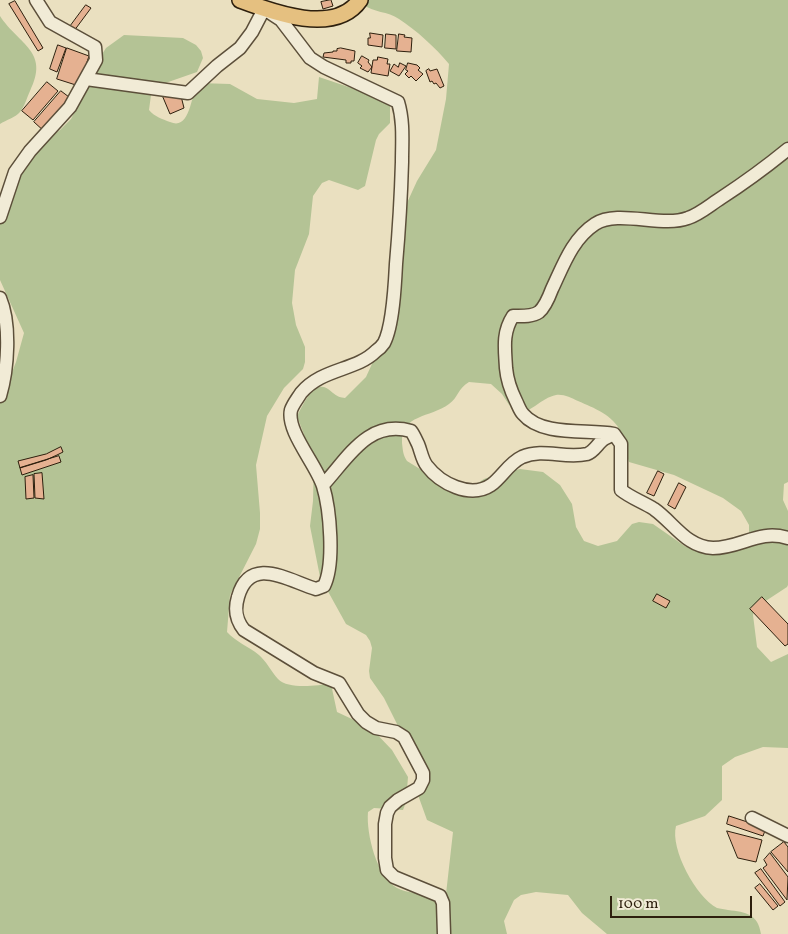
<!DOCTYPE html>
<html>
<head>
<meta charset="utf-8">
<style>
	body { margin:0 }
	#map { position:relative; width:788px; height:934px; overflow:hidden; background:#eae0c0; font-family:Vollkorn,serif }
	canvas { display:block }
	.scale { position:absolute; left:610px; top:896px; width:142px; height:22px; box-sizing:border-box; border:2px solid #2d1f0d; border-top:0; padding-left:6px; font-size:15px; line-height:18px; white-space:nowrap; color:#2d1f0d; -webkit-text-stroke:4px #f1ebd6; paint-order:stroke }
</style>
</head>
<body>
<div id="map">
<canvas width="788" height="934"></canvas>
<div class="scale">100 m</div>
</div>
<script>
const ctx = document.querySelector('canvas').getContext('2d');
ctx.lineJoin = 'round';
function paint(path, color) { ctx.fillStyle = color; ctx.fill(path, 'evenodd'); }
function trace(path, color, width, dash) { ctx.strokeStyle = color; ctx.lineWidth = width; ctx.lineCap = dash ? 'butt' : 'round'; ctx.setLineDash(dash || []); ctx.stroke(path); }
const green = new Path2D(`
	M364,0H788V482L784,484L783,500L788,511V585L787,587L755,608L753,615L757,647L771,662L788,654V748L763,747L735,757L722,766V800L705,816L676,826C670,849 696,897 717,908C720,909 725,909 728,910C746,912 758,914 761,934H607L582,913L568,895L536,892L521,895L514,900L504,921L507,934H0V403L16,362L24,333L0,280V217L6,196L43,142L60,130L71,119L86,89L94,67L106,48L124,35L183,38L196,45L201,51L203,58L197,72L154,87L151,95L149,110C155,117 162,119 170,122C191,131 190,94 199,83L230,84L257,99L294,103L317,99L319,77L390,101V123L379,134L376,140L365,186L358,190L329,180L322,183L313,196L309,234L295,270L292,303L296,325L305,347V362L303,369L284,388L267,416L256,465L260,513V529L256,544L230,595L227,632C236,642 248,646 259,655C266,661 271,671 278,679C289,690 317,685 331,684L337,712L371,728L392,750L408,777L406,802L403,810L374,808L368,812C366,834 377,877 397,888C407,894 434,895 446,894L453,832L427,820L418,795L419,774L408,746L384,698L370,678L369,671L372,648L370,641L366,635L346,624L320,577L310,526L313,501L314,461L297,416C303,406 313,379 328,389C335,394 336,397 345,398L366,377L387,331L401,216L417,181L436,150L446,99L449,64C436,48 416,30 399,19C388,11 373,13 363,4ZM469,382L491,384L502,394L515,414C530,414 541,398 556,395C564,394 571,398 578,401C594,408 613,415 621,432C625,441 626,452 629,462L674,475L723,498L741,511L749,525V533L745,539L732,548L686,547L653,524L639,522L632,524L617,541L598,546L584,541L576,527L572,504L560,485L543,472L520,469L498,474L484,479L467,490L457,492L407,461C403,455 403,451 402,443C401,414 430,418 449,404C458,398 458,388 469,382Z
	M0,16C19,45 50,51 30,91C27,97 25,106 20,112C16,117 6,120 0,124Z`);
const building = new Path2D(`
	M331,0L333,6L323,9L321,2Z
	M15,1L43,48L38,51L9,4Z
	M86,5L91,8L71,35L66,32Z
	M370,33L383,35L382,47L368,45V38H370Z
	M386,34L396,35V49L385,48Z
	M399,34L405,35L404,37L412,38L411,52L397,51Z
	M58,45L66,48L57,72L50,69Z
	M67,48L89,56L79,86L57,79Z
	M341,48L355,51L354,61H351V63H346V60L323,57L324,53L333,52V51H337V49Z
	M362,56L369,60L368,62L372,67L368,72L360,68L362,66L358,63Z
	M378,57L388,59L387,64H390L388,76L371,73L373,60H377Z
	M400,63L406,66L399,76L390,71L394,64L398,67Z
	M408,63L417,65L420,68L418,70L423,74L416,81L411,76L409,78L405,74L408,71L406,70Z
	M429,69L430,71L437,69L444,86L440,88L436,83L434,84L432,81L430,82L426,71Z
	M47,82L58,91L33,120L22,111Z
	M61,91L73,100L45,132L34,122Z
	M180,92L184,108L170,114L162,95Z
	M61,447L63,452L57,455L46,460L20,468L18,461L46,454Z
	M59,456L61,462L22,475L20,468Z
	M658,471L664,474L654,496L647,493Z
	M42,473L44,499L35,498L34,474Z
	M33,475L34,498L26,499L25,477Z
	M679,483L686,487L675,509L668,505Z
	M657,594L670,601L666,608L653,601Z
	M762,597L788,624V644L785,646L750,609Z
	M729,816L766,828L763,836L727,824Z
	M727,831L762,840L756,862L738,858Z
	M784,842L788,847V872L771,852Z
	M770,853L788,877L787,900L763,868L767,865L764,860Z
	M761,869L785,902L780,906L755,873Z
	M760,884L778,906L773,910L755,888Z`);
const minor = new Path2D(`
	M86,79L188,93L217,66L240,48L252,32L264,9L281,20L310,58L324,67L398,102C404,122 402,142 402,162C401,197 399,230 396,264C395,284 393,326 384,343C382,346 379,349 376,351C356,371 322,368 301,393C298,398 293,404 291,410C286,431 316,464 323,486C330,509 335,564 324,586L316,589C289,581 250,554 238,597C234,610 236,620 244,630L314,673L339,683L358,714L366,722L376,728L396,732L404,737L423,773V780L419,788L398,800L390,807L387,813L385,824V858L387,870L394,877L440,896L443,903L444,934
	M788,149C766,167 744,183 721,198C710,205 700,214 688,218C662,228 618,209 595,224C572,239 563,266 552,289C549,297 545,307 539,312C532,317 520,316 513,316C502,333 505,349 506,368C507,379 511,391 516,401C518,405 520,411 523,414C542,437 588,429 614,434L621,444V490C631,498 643,502 654,509C674,523 686,547 713,548C741,548 759,529 788,538
	M0,217L15,172L30,151L70,107L96,60L95,47L50,22L36,0
	M0,298C11,324 8,369 0,396
	M323,485C348,458 368,419 411,431C414,435 416,440 418,444C421,451 422,460 427,466C440,483 470,499 491,485C502,477 509,463 522,457C543,448 565,459 587,454C594,452 598,443 604,439C607,437 611,436 614,434
	M752,818L788,836`);
const major = new Path2D(`
	M240,0C272,12 335,36 360,0`);
paint(green, '#b4c395');
paint(building, '#e5b191');
trace(building, '#2d1f0d', 1);
trace(minor, '#5c4f3a', 15);
trace(major, '#2d1f0d', 18);
trace(minor, '#f1ebd6', 12);
trace(major, '#e5c080', 15);
</script>
</body>
</html>
